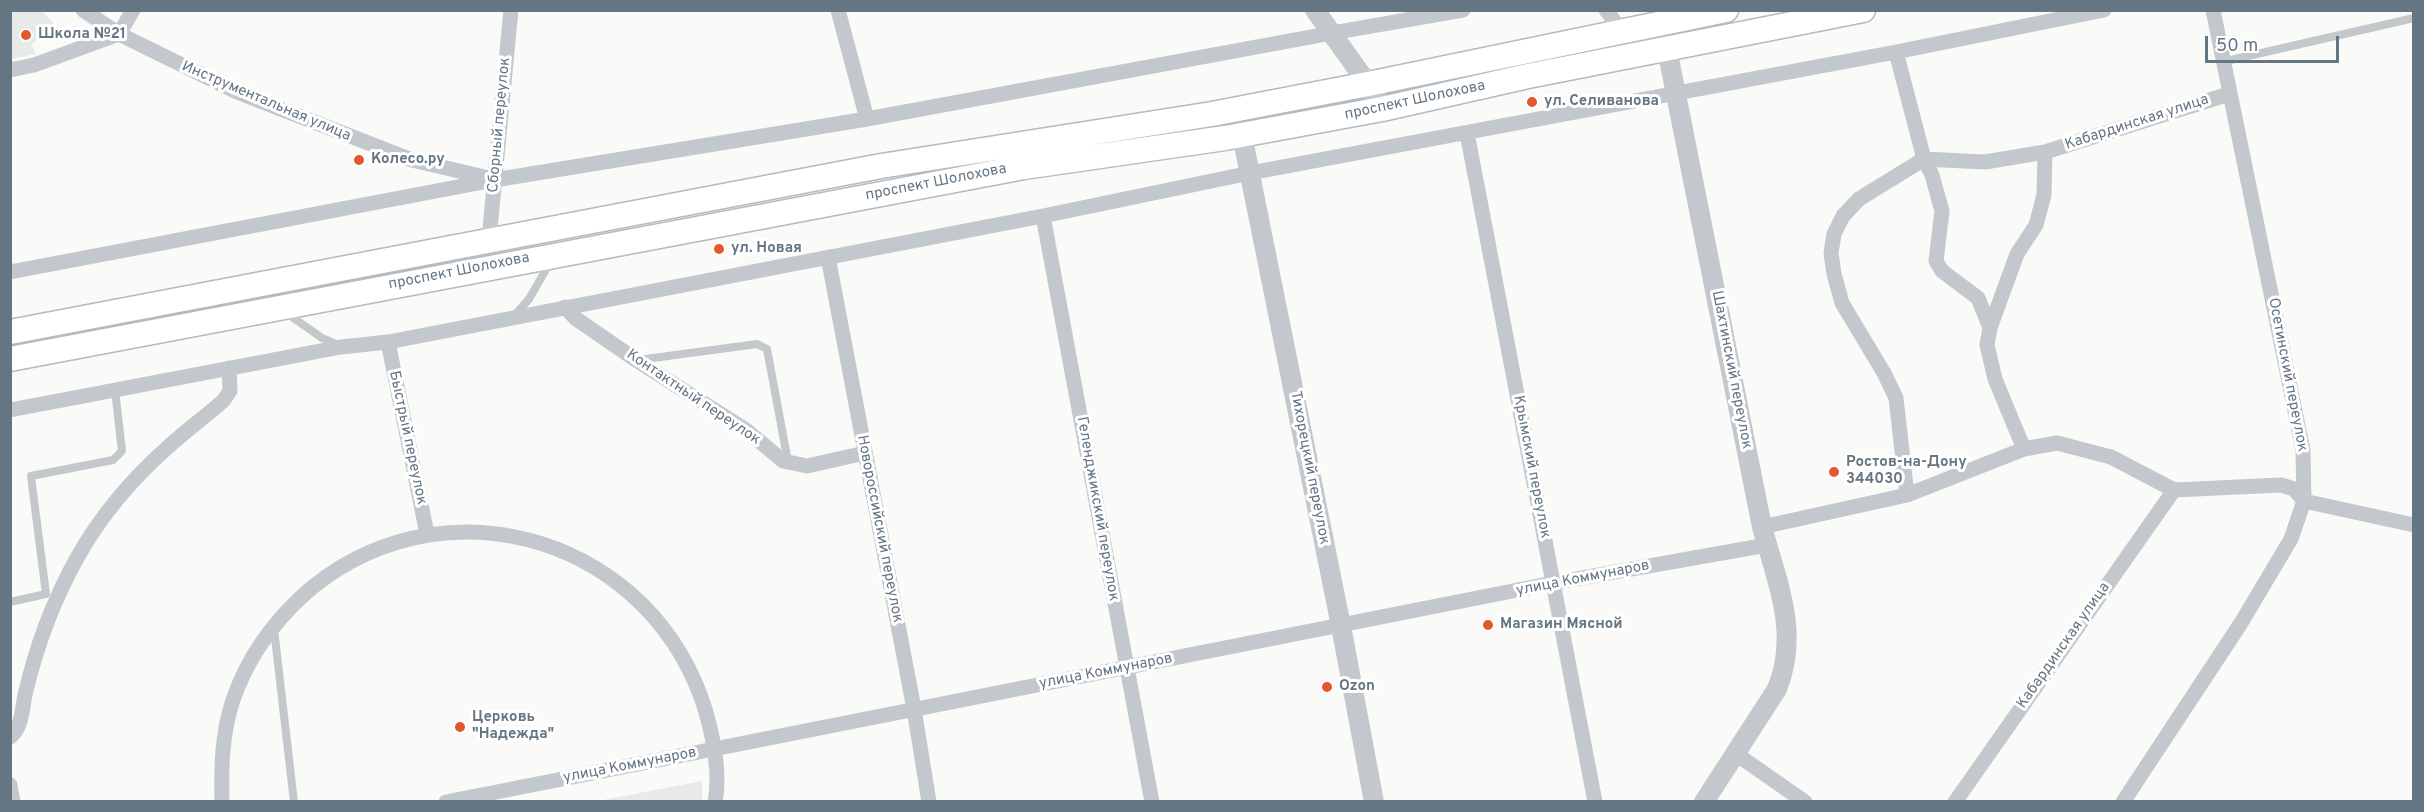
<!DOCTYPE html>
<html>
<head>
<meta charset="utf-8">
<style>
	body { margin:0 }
	#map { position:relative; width:2424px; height:812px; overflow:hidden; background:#fafaf8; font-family:Overpass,sans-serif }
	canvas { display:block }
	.frame { position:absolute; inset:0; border:12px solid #657683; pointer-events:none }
	.scale { position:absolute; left:2205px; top:36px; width:134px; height:27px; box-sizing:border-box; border:3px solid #657683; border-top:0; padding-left:8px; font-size:18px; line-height:21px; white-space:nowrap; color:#657683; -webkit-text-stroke:4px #fff; paint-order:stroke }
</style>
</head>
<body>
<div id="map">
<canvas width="2424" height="812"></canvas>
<div class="frame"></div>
<div class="scale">50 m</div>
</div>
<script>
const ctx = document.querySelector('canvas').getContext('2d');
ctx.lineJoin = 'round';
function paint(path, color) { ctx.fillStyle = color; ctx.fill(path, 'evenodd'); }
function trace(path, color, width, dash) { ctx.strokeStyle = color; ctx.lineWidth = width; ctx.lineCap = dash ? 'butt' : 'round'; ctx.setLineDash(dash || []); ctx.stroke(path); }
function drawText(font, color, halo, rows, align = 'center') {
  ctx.font = font + ' Overpass,sans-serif'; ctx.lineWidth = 6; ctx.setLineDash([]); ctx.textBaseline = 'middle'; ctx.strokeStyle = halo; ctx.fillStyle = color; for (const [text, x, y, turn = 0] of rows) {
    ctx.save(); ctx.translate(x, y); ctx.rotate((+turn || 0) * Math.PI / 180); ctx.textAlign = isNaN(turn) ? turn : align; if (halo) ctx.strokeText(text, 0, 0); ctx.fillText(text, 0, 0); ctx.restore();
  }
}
const built = new Path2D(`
	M11,10L42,11L54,24L31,45L36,54L11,59Z
	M702,781V801H598Z`);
const service = new Path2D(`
	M2222,62L2414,18
	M285,312L322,338L338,345
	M515,315L529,299L551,261
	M638,360L757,344L767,349L788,462
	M10,602L46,594L31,476L113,460L122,451L115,390
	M274,629L294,802`);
const minor = new Path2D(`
	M83,10L119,34L237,92L412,160L489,178
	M838,10L867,119
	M1606,10L1622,31
	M1896,52L1924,159L1932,175L1942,211L1936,261L1942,271L1978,298L1990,328L1987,345L1995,379L2024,449
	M10,70L34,65L119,34L133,10
	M1467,133L1595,802
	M1043,216L1152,802
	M489,239L511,10
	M828,257L914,709L929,802
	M10,272L494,180L867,119L1332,33L1463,10
	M565,307L575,318L636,360L746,430L783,461L807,466L865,453
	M1990,328L2017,254L2036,225L2044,195L2045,152
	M388,342L427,534
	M10,410L341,347L388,342L1043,216L1250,173L1896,52L2104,10
	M1907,495L1896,398L1884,373L1842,303L1834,274L1831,253L1834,234L1843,216L1859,199L1924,159L1985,162L2045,152L2229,94
	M1762,527L1907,495L2024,449L2057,443L2111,457L2174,490L2281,485L2294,489L2304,501L2414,525
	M10,737C22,728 22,709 25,695C36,647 53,601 77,558C100,517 132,479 167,448C185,431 205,417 223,401L230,391L229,368
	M1736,754L1805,802
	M10,785L13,802
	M222,802C221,768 222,735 232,703C244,666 265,634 291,607C415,480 624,521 695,682C709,714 722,767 715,802
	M446,802L1553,583L1767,545
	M1955,802L2174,490
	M2123,802L2241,623L2291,539L2304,501L2303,450L2213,10`);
const tertiary = new Path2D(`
	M1315,10L1368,84L1382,109
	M1667,49L1762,527C1777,582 1800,633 1777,689L1704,802
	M1242,135L1341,626L1374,802`);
const primary = new Path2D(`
	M10,332L881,166L1212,114L1368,84L1726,10
	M10,359L1024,167L1225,138L1382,109L1528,76L1863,10`);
const markers = [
	[26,35,6,"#e4572e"],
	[1532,102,6,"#e4572e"],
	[359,160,6,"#e4572e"],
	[719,249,6,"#e4572e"],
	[1834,472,6,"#e4572e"],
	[1488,625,6,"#e4572e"],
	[1327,687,6,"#e4572e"],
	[460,727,6,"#e4572e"]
];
const poiNames = [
	["Школа №21",38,35],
	["ул. Селиванова",1544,102],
	["Колесо.ру",371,160],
	["ул. Новая",731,249],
	["Ростов-на-Дону",1846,463],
	["344030",1846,480],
	["Магазин Мясной",1500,625],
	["Ozon",1339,687],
	["Церковь",472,718],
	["\"Надежда\"",472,735]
];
const streetNames = [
	["проспект Шолохова",1415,101,-12],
	["Инструментальная улица",266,102,23],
	["Кабардинская улица",2137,123,-18],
	["Сборный переулок",500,125,-85],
	["проспект Шолохова",936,183,-11],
	["проспект Шолохова",459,272,-11],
	["Шахтинский переулок",1731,370,79],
	["Осетинский переулок",2287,375,79],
	["Контактный переулок",693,398,34],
	["Быстрый переулок",407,438,78],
	["Крымский переулок",1531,467,79],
	["Тихорецкий переулок",1309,468,79],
	["Геленджикский переулок",1097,509,80],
	["Новороссийский переулок",879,529,79],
	["улица Коммунаров",1583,579,-11],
	["Кабардинская улица",2064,646,-55],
	["улица Коммунаров",1106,672,-11],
	["улица Коммунаров",630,766,-11]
];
paint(built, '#e8e9e9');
trace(primary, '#b5babe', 27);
trace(service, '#c3c8cc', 8);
trace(minor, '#c3c8cc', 15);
trace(tertiary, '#c3c8cc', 20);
trace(primary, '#fff', 24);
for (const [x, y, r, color] of markers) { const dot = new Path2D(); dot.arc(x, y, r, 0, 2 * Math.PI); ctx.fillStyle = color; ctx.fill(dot); trace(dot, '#fff', 2); }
drawText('bold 15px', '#657683', '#fff', poiNames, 'left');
drawText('15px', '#657683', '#fff', streetNames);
</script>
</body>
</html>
